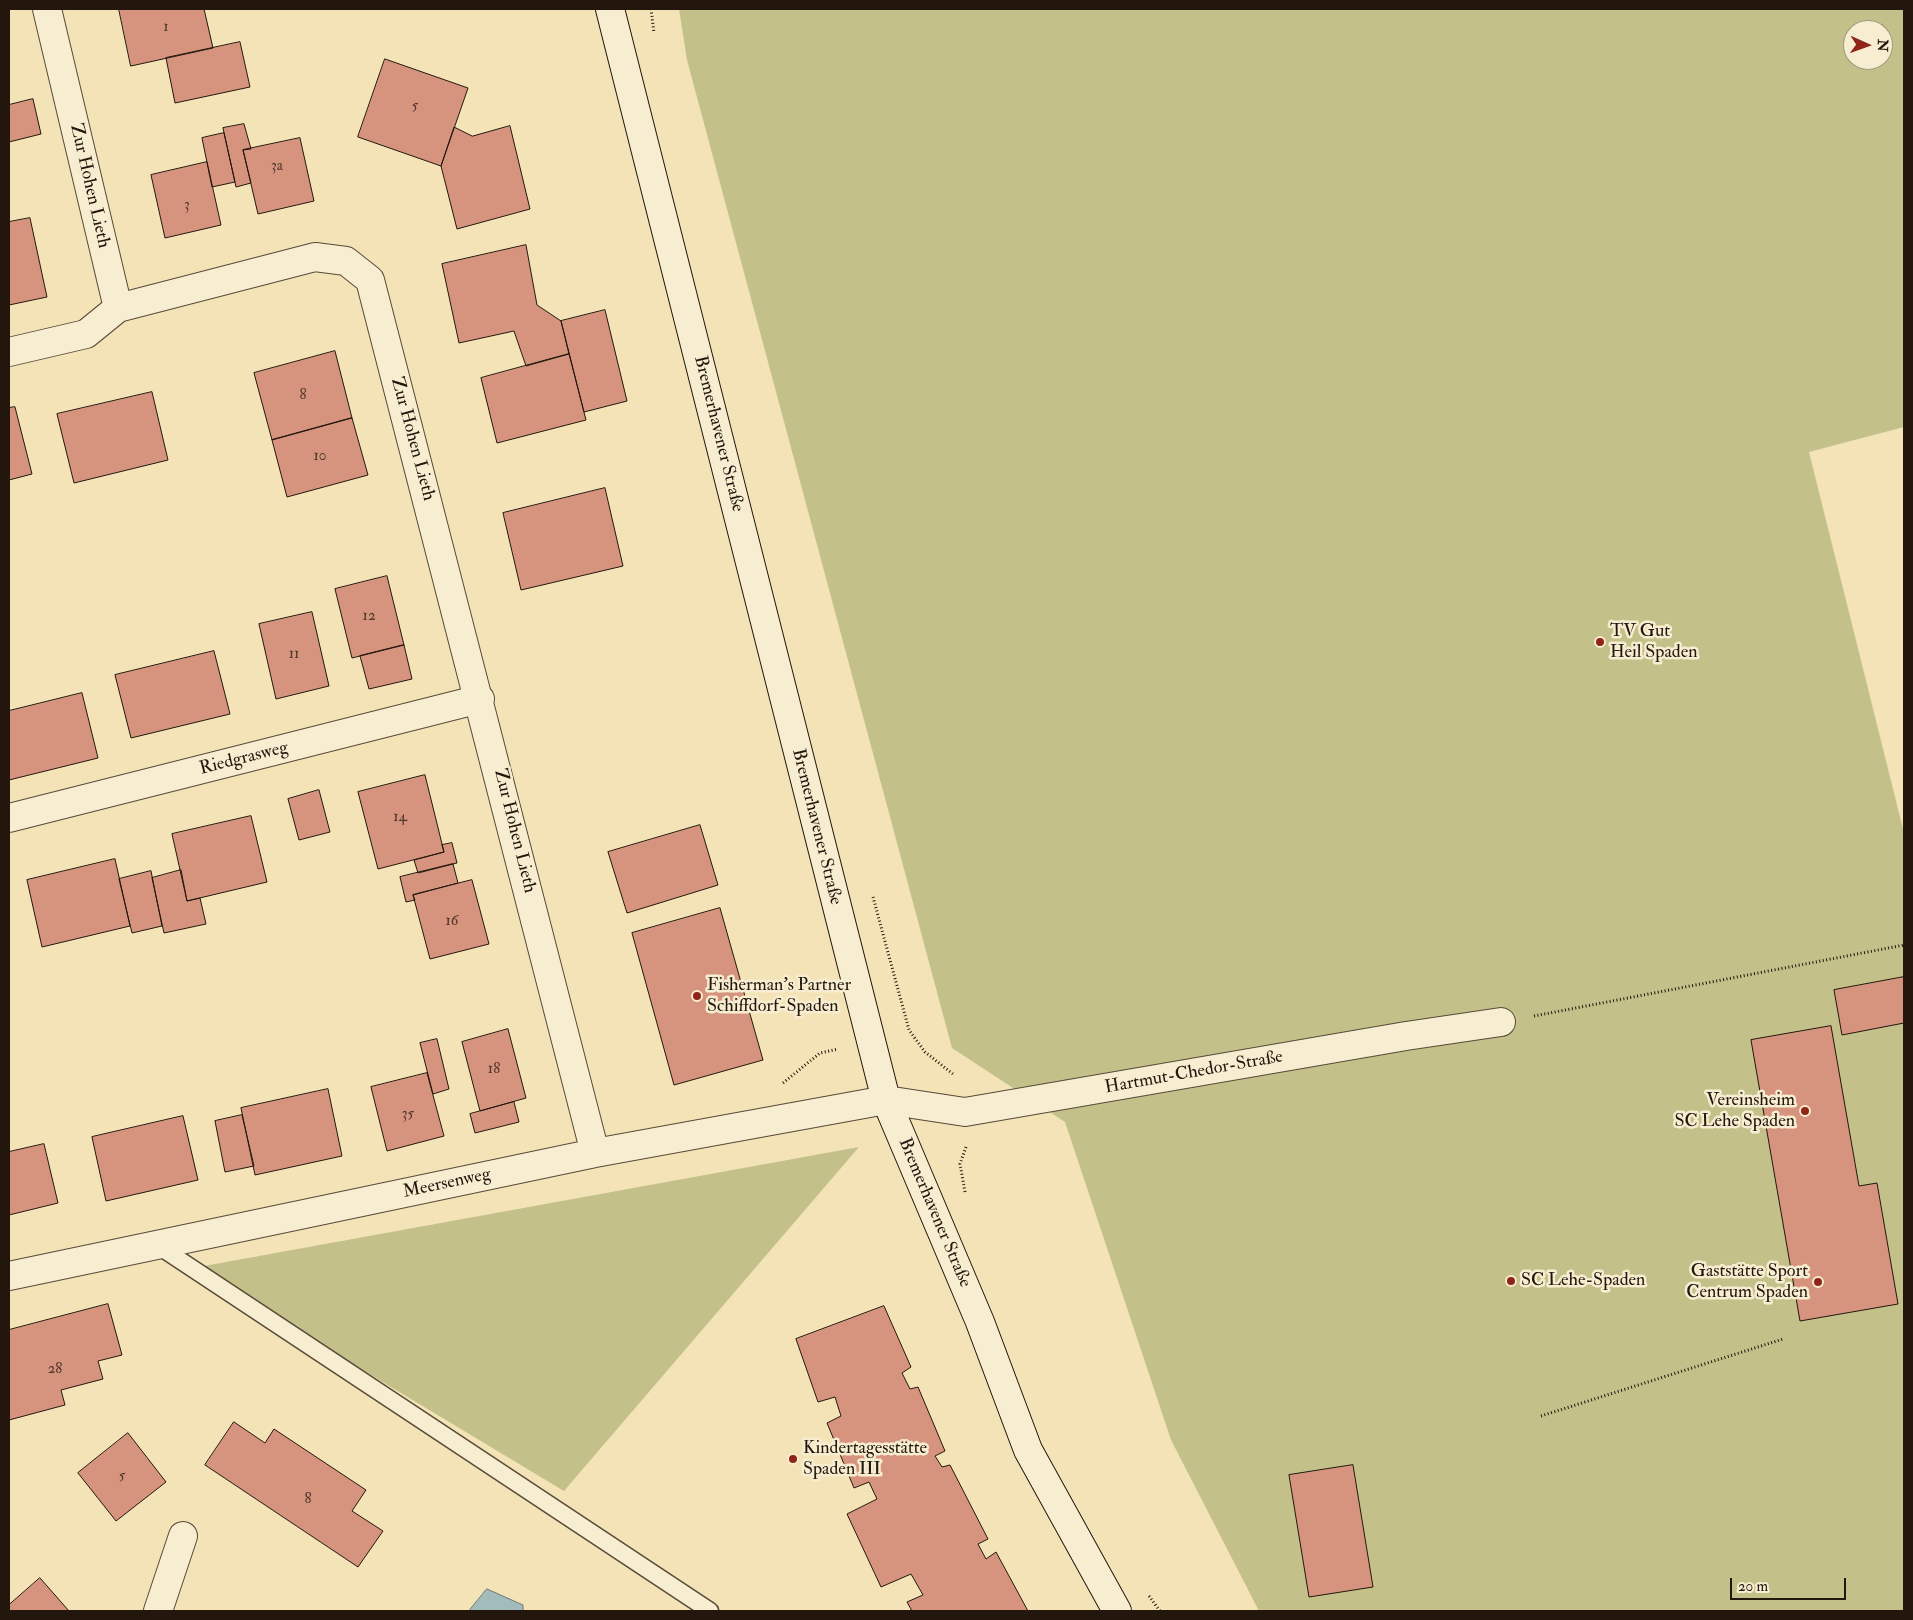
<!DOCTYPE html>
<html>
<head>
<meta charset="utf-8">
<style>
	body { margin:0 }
	#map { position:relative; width:1913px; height:1620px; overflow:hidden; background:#f3e3b7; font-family:"IM FELL Double Pica",serif }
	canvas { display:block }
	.frame { position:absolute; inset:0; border:10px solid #23170d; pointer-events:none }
	.north { position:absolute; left:1843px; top:20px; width:50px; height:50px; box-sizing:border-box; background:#f7edd0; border:1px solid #a29782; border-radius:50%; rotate:92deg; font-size:14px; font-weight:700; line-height:20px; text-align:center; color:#23170d }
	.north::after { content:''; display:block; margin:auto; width:18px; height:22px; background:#8f2418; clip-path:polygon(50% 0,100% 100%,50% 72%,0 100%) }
	.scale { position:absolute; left:1730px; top:1578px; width:116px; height:22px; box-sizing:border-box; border:2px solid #23170d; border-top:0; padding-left:6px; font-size:15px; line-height:18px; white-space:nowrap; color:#23170d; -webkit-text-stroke:4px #f7edd0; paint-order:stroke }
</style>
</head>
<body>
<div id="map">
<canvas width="1913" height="1620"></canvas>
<div class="frame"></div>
<div class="north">N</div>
<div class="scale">20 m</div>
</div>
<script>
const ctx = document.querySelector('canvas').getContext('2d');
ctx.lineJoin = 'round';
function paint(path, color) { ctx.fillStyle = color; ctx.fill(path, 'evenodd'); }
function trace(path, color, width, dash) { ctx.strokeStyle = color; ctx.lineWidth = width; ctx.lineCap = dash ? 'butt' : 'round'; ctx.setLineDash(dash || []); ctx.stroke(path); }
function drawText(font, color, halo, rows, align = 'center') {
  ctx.font = font + ' "IM FELL Double Pica",serif'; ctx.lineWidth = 5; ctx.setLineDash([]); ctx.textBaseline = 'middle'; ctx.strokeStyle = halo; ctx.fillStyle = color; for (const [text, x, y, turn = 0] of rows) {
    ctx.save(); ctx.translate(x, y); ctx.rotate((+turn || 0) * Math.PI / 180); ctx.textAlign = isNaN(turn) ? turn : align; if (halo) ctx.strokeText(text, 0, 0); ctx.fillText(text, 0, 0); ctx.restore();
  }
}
const green = new Path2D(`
	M679,9H1904V427L1809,452L1904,833V1611H1259L1171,1440L1065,1122L952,1048L687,60ZM1853,30H1883V60H1853Z
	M859,1147L564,1491L193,1268Z`);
const water = new Path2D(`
	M487,1589L523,1605V1611H469Z`);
const building = new Path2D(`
	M119,9H204L213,48L131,66Z
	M240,42L250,87L175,103L166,58Z
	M385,59L468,88L441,166L358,137Z
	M33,99L41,134L9,142V105Z
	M244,124L251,149L243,150L251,183L236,187L223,128Z
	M510,126L530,209L457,229L441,166L454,127L472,136Z
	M224,133L235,182L212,187L202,138Z
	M300,138L314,201L258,214L243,150Z
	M207,162L221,225L165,238L151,175Z
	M30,218L47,297L9,305V222Z
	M526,245L537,305L561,321L569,354L526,366L514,331L459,343L442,264Z
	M605,310L627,401L584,412L561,321Z
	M335,351L352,418L272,440L254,373Z
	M569,354L586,420L497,443L481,378Z
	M152,392L168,460L74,483L57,414Z
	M15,407L32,474L9,480V408Z
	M352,418L368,475L287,497L272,440Z
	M605,488L623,566L521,590L503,513Z
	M387,576L404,645L352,658L335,589Z
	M312,612L329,686L276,699L259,624Z
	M404,645L412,679L369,689L360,656Z
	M214,651L230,714L131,738L115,675Z
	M82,693L98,758L9,780V711Z
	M425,775L444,852L378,869L358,792Z
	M319,790L330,832L299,840L288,799Z
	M251,816L267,882L187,901L172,834Z
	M700,825L718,885L627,913L608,852Z
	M452,843L457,863L418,873L414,860L444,852L442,845Z
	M115,859L130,926L42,947L27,880Z
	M453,864L458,883L413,895L415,900L406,902L400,877Z
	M181,870L187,901L200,898L206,924L164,933L152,878Z
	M151,871L162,926L132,933L119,879Z
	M472,880L489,944L430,959L413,895Z
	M720,908L763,1060L674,1085L632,933Z
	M1904,977V1023L1842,1035L1834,990Z
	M1831,1026L1859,1186L1877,1183L1898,1304L1800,1321L1751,1040Z
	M508,1029L526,1098L480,1111L462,1042Z
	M437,1039L449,1089L433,1094L420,1043Z
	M427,1073L444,1136L387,1151L371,1087Z
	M328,1089L342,1156L255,1175L241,1108Z
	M514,1102L519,1122L475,1133L470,1114Z
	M242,1115L254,1166L225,1172L215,1121Z
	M183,1116L198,1180L106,1201L92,1137Z
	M44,1144L58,1203L9,1215V1152Z
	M108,1304L122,1355L98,1361L103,1379L61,1390L65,1405L9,1420V1330Z
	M884,1306L911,1367L902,1373L910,1389L918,1387L945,1451L935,1456L942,1467L950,1465L988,1539L978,1544L986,1559L996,1552L1028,1611H912L907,1602L923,1595L911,1574L881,1587L847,1514L877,1499L869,1482L854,1488L827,1423L841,1416L835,1397L818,1402L796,1339Z
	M234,1422L265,1443L274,1429L366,1490L352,1511L383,1531L358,1567L205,1465Z
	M128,1433L166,1482L116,1521L78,1473Z
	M1353,1465L1373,1587L1309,1597L1289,1475Z
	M40,1578L69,1611H9V1605Z`);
const path = new Path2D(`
	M651,9L654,33
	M873,897L909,1030L925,1052L953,1074
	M1534,1016L1904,945
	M783,1083L820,1053L838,1049
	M965,1192L960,1164L966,1147
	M1541,1416L1783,1339
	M1149,1596L1160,1611`);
const lane = new Path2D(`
	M157,1245L710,1611`);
const street = new Path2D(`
	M47,9L118,308L315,257L346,261L370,280L595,1153
	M9,352L86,334L118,308
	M9,818L480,699
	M9,1276L595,1153L886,1100L965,1112L1406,1036L1501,1022
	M158,1611L183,1536`);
const secondary = new Path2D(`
	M610,9L886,1100L980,1322L1028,1450L1117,1611`);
const markers = [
	[1600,642,5,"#8f2418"],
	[697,996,5,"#8f2418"],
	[1805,1111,5,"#8f2418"],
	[1511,1281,5,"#8f2418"],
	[1818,1282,5,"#8f2418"],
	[793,1459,5,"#8f2418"]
];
const numberNames = [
	["1",166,28],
	["5",415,107],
	["3a",277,167],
	["3",187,206],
	["8",303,396],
	["10",320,457],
	["12",369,617],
	["11",294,655],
	["14",400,818],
	["16",452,922],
	["18",494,1070],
	["35",408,1115],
	["28",55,1370],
	["5",122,1477],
	["8",308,1500]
];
const streetNames = [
	["Zur Hohen Lieth",89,186,77],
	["Bremerhavener Straße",718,434,76],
	["Zur Hohen Lieth",412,439,75],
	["Riedgrasweg",244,759,-14],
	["Bremerhavener Straße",816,827,76],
	["Zur Hohen Lieth",514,831,76],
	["Hartmut-Chedor-Straße",1194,1073,-10],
	["Meersenweg",447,1184,-12],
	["Bremerhavener Straße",934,1213,67]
];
const poiNames = [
	["TV Gut",1610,632],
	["Heil Spaden",1610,653],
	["Fisherman's Partner",707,986],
	["Schiffdorf-Spaden",707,1007],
	["Vereinsheim",1795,1101,"right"],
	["SC Lehe Spaden",1795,1122,"right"],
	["Gaststätte Sport",1808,1272,"right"],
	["Centrum Spaden",1808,1293,"right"],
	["SC Lehe-Spaden",1521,1281],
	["Kindertagesstätte",803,1449],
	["Spaden III",803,1470]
];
paint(green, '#c3c189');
paint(water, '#a2bbbb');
trace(water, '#6f7975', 1);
paint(building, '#d6947f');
trace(building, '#23170d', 1);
trace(lane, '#574a38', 19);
trace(street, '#574a38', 30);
trace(secondary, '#23170d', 30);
trace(path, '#23170d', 3, [1, 2.5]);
trace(lane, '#f7edd0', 16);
trace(street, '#f7edd0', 28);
trace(secondary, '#f7edd0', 28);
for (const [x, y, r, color] of markers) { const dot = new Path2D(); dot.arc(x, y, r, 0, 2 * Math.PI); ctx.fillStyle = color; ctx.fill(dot); trace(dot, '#f7edd0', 2); }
drawText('15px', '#50362a', null, numberNames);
drawText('18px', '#23170d', '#f7edd0', streetNames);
drawText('18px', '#23170d', '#f7edd0', poiNames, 'left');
</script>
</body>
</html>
